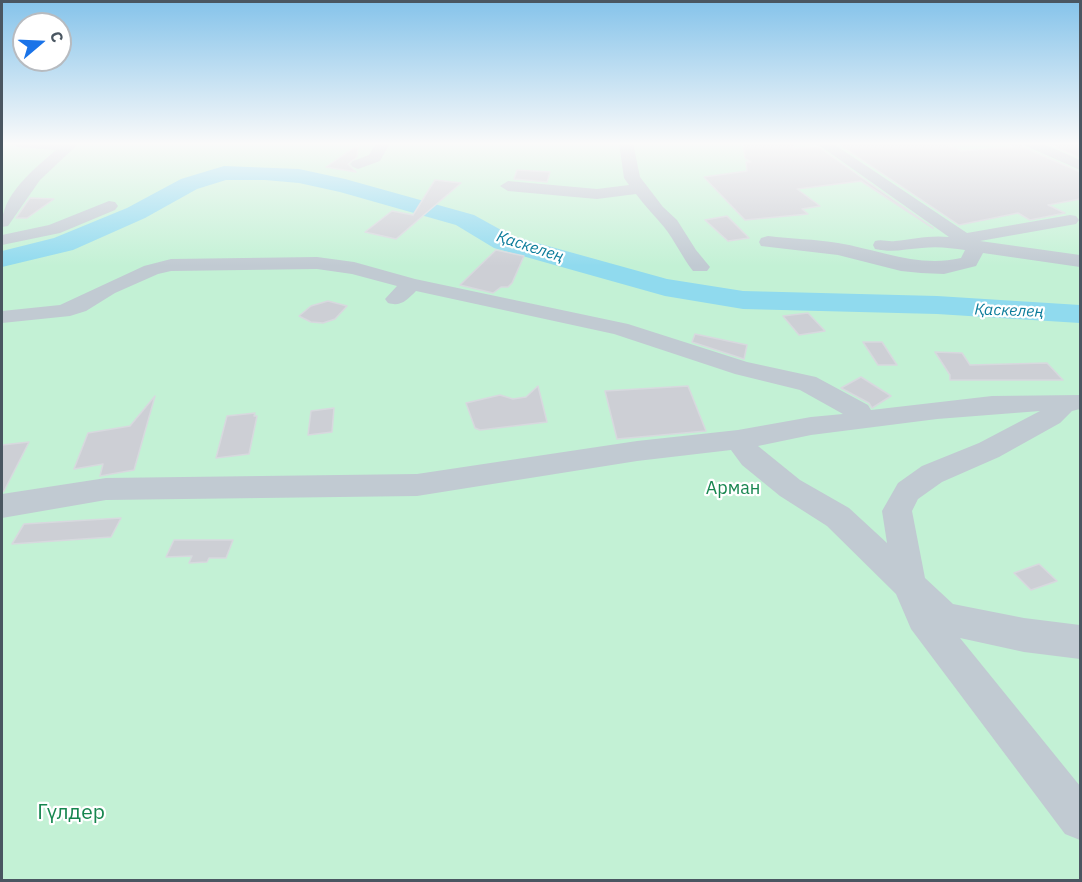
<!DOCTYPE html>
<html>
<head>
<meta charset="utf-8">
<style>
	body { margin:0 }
	#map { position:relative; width:1082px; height:882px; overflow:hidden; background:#f5f3f3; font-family:"IBM Plex Sans",sans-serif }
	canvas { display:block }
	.frame { position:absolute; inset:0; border:3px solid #4a5661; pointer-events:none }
	.north { position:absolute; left:12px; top:12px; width:60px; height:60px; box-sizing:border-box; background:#fff; border:2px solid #b7bbc0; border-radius:50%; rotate:71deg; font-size:16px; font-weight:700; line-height:24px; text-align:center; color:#4a5661 }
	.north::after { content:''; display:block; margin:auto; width:21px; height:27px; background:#1a73e8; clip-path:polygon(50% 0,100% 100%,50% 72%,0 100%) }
</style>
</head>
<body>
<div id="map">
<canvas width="1082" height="882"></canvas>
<div class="frame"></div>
<div class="north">С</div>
</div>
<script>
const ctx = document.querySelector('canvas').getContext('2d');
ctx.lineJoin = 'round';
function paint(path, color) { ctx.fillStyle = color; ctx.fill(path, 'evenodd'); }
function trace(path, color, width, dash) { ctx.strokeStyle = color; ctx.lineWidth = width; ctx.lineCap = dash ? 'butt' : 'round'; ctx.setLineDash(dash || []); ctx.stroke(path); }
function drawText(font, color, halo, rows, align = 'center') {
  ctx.font = font + ' "IBM Plex Sans",sans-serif'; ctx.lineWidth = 4.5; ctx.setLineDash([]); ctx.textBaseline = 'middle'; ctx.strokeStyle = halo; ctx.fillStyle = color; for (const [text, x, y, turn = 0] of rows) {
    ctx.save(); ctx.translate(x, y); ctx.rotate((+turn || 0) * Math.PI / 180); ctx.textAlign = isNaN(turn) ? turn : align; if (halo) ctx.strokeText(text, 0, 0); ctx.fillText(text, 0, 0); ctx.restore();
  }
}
const green = new Path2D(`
	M2,143H1080V880H2Z`);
const river = new Path2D(`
	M224,166L299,169L345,179L474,215L512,236L667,279L743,291L937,296L1080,305V323L937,314L743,309L665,296L494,248L456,225L340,192L299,183L265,180H226L197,189L145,218L73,250L2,267V251L54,238L127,208L181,179Z`);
const building = new Path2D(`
	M743,143H793L794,149L817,146L933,228L861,181L797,189L820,206L802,209L808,214L745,220L704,177L747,171L746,162H751L745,158Z
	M837,143H944L961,151L1013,147L1008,143H1022L1025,148L1080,172V199L1048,205L1065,213L1030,220L1018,213L959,225Z
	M1047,143H1080V158Z
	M358,145L357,157L348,164L356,172L326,167Z
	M517,170L550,172L547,182L514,179Z
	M435,180L461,183L396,239L365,232L392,211L413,215Z
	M30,198L54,199L27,218H16Z
	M727,216L749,238L728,241L705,220Z
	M496,250L524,256L512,283L508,287H501L493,293L460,285Z
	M328,301L347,306L335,319L323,323L311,322L299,316L311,306Z
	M808,313L825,331L799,335L783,316Z
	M695,334L747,345L744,359L692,342Z
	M863,342H882L897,365H878Z
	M935,352L962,353L970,365L1047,363L1063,380H950V375Z
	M861,377L891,396L872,408L869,403L841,388Z
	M538,386L547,422L480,430L475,428L466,403L500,395L513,399L526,397Z
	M688,386L706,431L617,439L605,391Z
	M155,396L134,470L100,476L103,464L74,469L88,433L130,426Z
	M334,408L332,432L308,435L311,411Z
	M255,413L254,416H257L249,454L216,458L227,416Z
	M29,442L4,491L2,492V445Z
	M121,518L111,537L12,544L24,524Z
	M174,540H233L226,558H209L207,562L189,563L192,556L166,557Z
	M1039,564L1057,581L1031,590L1014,573Z`);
const minor = new Path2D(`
	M11,143H74L76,146L40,180L8,226L2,227C0,196 34,169 56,150L18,147Z
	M376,143H390L380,161L358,169L353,167L350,164L353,161L369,155Z
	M619,143H633L640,177L663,207L677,220L696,250L710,267L707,271H693C682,257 675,241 664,227C655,216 645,206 636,194L597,199L508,191L500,186L508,181L597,189L629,185L624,178Z
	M816,143H832L967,233L1070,215L1076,216L1079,220L1076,224L980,241L1080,255V267L983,253L976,266L944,274L921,273L901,271L838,255L761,246L759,242L761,238L768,236C791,239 815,239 838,243C880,250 918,268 961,258L965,250C951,248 937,246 922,248C905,249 893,253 875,249L873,245L875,241C882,239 888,242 895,241C913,239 930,235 949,237Z
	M1024,143H1042L1080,160V170L1026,146Z
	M109,201L115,202L118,206L115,210L60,233L2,245V235L49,225Z
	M317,257L354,262L415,279L628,324L747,362L816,377L868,405L871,410L992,396L1080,395V409L1072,411L1060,423L999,457L942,482L918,499L912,511L925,578L953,604L1024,618L1080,625V659L1024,652L960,638L1080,786V840L1065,834L911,629L896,594L827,526L780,496L742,465L731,450L637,461L417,496L106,500L2,518V494L106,478L417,474L637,441L738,430L811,417L843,414L800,390L735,374L614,334L416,291C407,300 401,307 388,303L385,299L397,286L352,274L317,269L171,271L158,274L115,293L86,311L70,316L2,323V311L60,305L144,266L171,259ZM1040,411L979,443L922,466L898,483L882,511L887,543L849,508L800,480L758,446L811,435L937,419Z`);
const farWaternames = [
	["Қаскелең",530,247,18],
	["Қаскелең",1009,311,2]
];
const parkNames = [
	["Арман",733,489]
];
const nearParknames = [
	["Гүлдер",71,813]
];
paint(green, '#c3f1d5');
paint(river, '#90daee');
paint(building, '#cdcfd5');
trace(building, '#d7d9de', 1.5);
paint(minor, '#c1cad2');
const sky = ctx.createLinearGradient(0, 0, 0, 266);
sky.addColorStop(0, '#85c3ea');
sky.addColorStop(0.54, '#fafafa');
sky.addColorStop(1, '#fafafa00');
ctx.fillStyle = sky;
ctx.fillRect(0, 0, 1082, 266);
drawText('italic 16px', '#0c7c9b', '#fff', farWaternames);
drawText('18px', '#17864f', '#fff', parkNames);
drawText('21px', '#17864f', '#fff', nearParknames);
</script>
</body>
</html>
